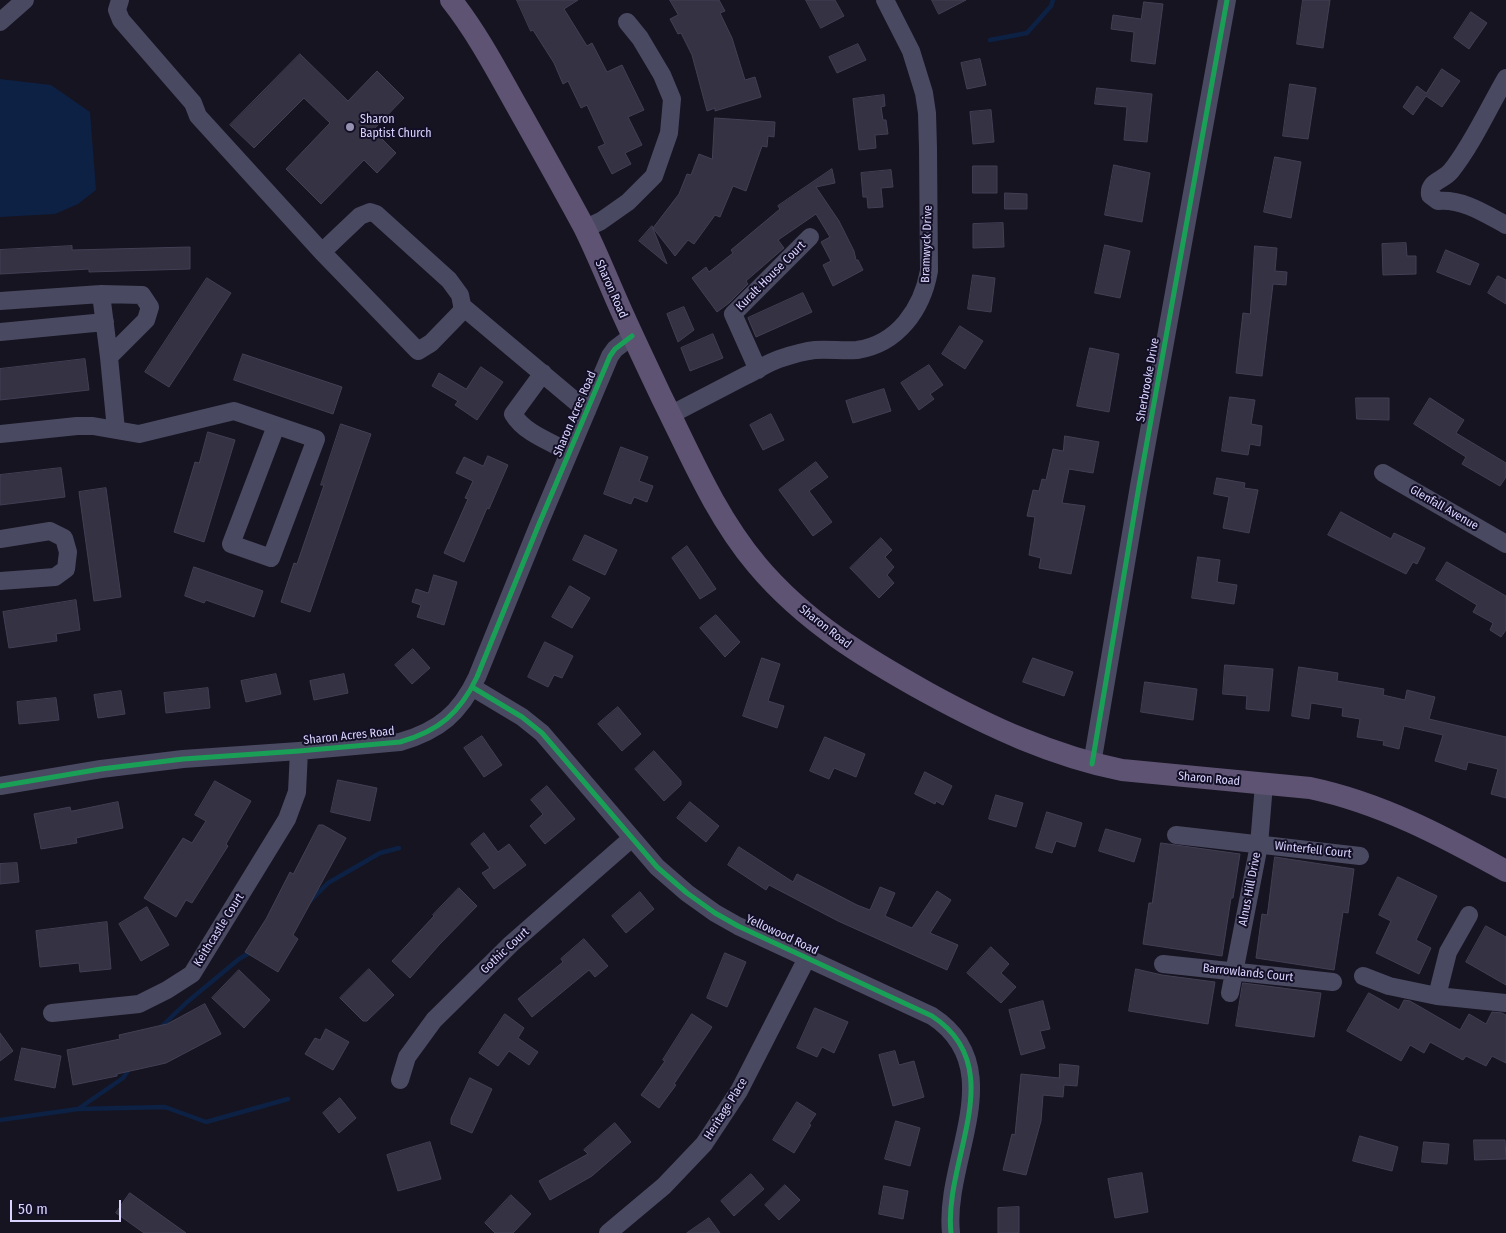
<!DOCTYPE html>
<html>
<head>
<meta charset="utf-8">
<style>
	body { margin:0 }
	#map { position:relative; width:1506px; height:1233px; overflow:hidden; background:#161421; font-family:"Fira Sans Condensed",sans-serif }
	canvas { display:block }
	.scale { position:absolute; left:10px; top:1200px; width:111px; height:22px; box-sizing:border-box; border:2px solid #d9d4ff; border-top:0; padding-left:6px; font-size:15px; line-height:18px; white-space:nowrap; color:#d9d4ff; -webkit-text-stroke:4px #130f26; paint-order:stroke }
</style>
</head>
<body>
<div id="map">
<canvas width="1506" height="1233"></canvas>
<div class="scale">50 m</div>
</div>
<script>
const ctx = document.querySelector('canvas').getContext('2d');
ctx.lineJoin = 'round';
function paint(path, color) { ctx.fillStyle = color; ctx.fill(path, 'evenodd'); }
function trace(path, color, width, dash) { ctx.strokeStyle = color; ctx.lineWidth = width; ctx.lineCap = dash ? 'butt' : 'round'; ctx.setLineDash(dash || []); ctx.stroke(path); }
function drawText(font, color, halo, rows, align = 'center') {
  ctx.font = font + ' "Fira Sans Condensed",sans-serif'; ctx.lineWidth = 4; ctx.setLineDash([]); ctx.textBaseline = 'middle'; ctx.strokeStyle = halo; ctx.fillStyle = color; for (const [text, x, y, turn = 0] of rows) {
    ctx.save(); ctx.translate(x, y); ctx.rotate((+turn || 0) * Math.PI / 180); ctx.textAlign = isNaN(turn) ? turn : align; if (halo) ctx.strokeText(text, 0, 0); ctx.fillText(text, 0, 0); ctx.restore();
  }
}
const water = new Path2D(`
	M0,79L51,85L90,112L96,190L78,204L55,214L0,217Z`);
const stream = new Path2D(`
	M990,40L1027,33L1051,6L1053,0
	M310,901L328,883L380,853L399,848
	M160,1028L186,1003L239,959L251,952
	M78,1109L123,1078L130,1068
	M0,1120L78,1109L165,1107L206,1122L288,1099`);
const building = new Path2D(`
	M517,0H578L564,9L587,46L592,43L607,72L622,65L644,110L628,117L642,145L625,153L631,164L612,174L598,147L605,144L587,105L581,108L568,81L563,84L554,63L533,30L531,31Z
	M670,0H719L725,11L720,13L732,38L745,80L755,77L761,97L715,111V108L707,111L692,55L681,33L678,34L670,19L678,15Z
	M806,0H835L844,16L821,28Z
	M932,0H966L939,14Z
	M1303,0H1330L1323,48L1297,44Z
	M1144,2L1163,4L1155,64L1131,61L1134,32L1111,29L1113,15L1141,19Z
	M1471,12L1487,23L1469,49L1454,38Z
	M858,44L866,60L837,73L829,57Z
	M300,54L348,101L377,71L404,98L373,130L396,153L377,173L364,160L321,204L286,169L330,123L304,98L254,148L230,125Z
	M980,59L986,85L967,89L961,63Z
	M1442,69L1460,81L1442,107L1426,96L1413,115L1403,107L1417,86L1426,93Z
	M1290,84L1316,88L1308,139L1283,136Z
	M1097,88L1152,94L1147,142L1124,140L1127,107L1095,104Z
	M884,95L885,106L881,107L883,120H886L888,134L875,135L876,148L859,150L853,99Z
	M991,110L994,142L973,144L970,112Z
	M715,118L775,122L774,137L768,136L767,147L762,146L746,191L733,186L720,217L715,215L694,244L688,240L675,256L653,228L679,194L687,174L691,175L699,154L712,159Z
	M1275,157L1301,162L1291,218L1264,212Z
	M1114,165L1150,173L1142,222L1105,215Z
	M973,166H997V193H973Z
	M832,169L835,183L816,187L839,221L854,251L856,260H858L863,270L833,286L823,265L831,261L821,242L830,237L816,214L778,240L784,248L746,281L748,284L729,303L717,312L692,278L706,267L709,272L733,253L731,250L780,209L778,206Z
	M891,170L893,187L881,188L883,207L868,208L867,197H863L861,173Z
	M1005,193L1027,194V209H1005Z
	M1003,223L1004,247L973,248V224Z
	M652,226L667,264L639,241Z
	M1406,243L1407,256H1416V274L1383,275L1382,244Z
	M1105,245L1130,251L1120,298L1095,293Z
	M72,246V250L190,247V269L89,272V269L0,274V250Z
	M1255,246L1277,248L1275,271L1287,272L1286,285L1273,284L1262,376L1236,373L1243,313L1250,314Z
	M1446,250L1479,264L1470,285L1437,272Z
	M973,275L995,278L991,312L968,309Z
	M1498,276L1506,280V304L1488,293Z
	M207,278L231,293L169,387L145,372Z
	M803,293L812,312L756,337L748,318Z
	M684,307L694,330L678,342L667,314Z
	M960,326L983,341L965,369L942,354Z
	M713,334L723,358L690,371L681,348Z
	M1090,348L1119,354L1109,412L1077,406Z
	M243,354L342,387L333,414L234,380Z
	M85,359L89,390L0,400V369Z
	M929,365L943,385L930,394L934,399L919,410L901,383Z
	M481,367L503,382L477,420L455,405L458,401L432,386L439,373L466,389Z
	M884,389L891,411L853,423L846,401Z
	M1230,397L1255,400L1251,424L1262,426L1260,446L1250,444L1248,455L1222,451Z
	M1356,398H1389V420L1357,419Z
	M1430,398L1464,420L1456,433L1506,463V477L1500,486L1462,464L1466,457L1414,424Z
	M771,414L784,440L763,450L750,425Z
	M341,424L371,434L310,612L281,602L294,563L297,564L324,485H321Z
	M208,432L235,440L204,542L174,532L195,462L199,463Z
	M1065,436L1099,442L1093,473L1069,469L1062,503L1085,506L1071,574L1039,568L1041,558L1029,555L1035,517L1027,516L1033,490L1039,491L1042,479L1046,480L1053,449L1063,451Z
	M621,447L648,457L639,481L653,486L647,502L634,497L631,504L604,494Z
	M488,456L508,465L489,509L487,508L464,562L444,553L468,499L465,498L473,481L456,473L464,457L483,466Z
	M816,462L828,477L809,491L832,522L813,536L779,490Z
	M61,468L65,497L0,505V475Z
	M1217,478L1245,483L1244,488L1258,490L1249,533L1223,528L1229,497L1214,494Z
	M106,488L121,597L94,601L79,492Z
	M1341,512L1391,539L1394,533L1425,548L1417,564L1413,562L1406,574L1328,535Z
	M585,535L617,550L605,575L573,560Z
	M881,538L892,550L885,557L894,567L887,575L894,583L879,598L850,568Z
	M687,546L716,589L700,599L672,558Z
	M1198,557L1220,560L1217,582L1237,585L1234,604L1192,598Z
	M1447,562L1506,596V630L1501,637L1490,630L1493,623L1473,612L1477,605L1436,580Z
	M194,567L263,591L254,617L206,600L204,603L185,596Z
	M434,575L457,582L444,625L417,617L421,605L412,602L416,589L428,593Z
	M570,586L590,598L572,628L552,617Z
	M76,600L80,630L56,634L57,641L9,648L3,612Z
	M716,615L740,642L725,657L700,628Z
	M545,642L573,656L562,678L554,675L548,687L528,677Z
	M413,649L430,668L412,684L395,665Z
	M762,658L780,664L768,701L784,706L777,728L743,716Z
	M1033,658L1073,672L1064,696L1023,682Z
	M1225,665L1273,669L1269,711L1246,709L1247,696L1223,694Z
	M1299,667L1338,673L1337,681L1384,689L1383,695L1405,700L1407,690L1435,697L1429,719L1506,737V798L1491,794L1498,769L1468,762L1466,770L1435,761L1443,735L1404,726L1399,749L1383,745L1384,741L1357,737L1360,719L1342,716L1343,708L1311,703L1309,719L1292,716Z
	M276,674L281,694L246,702L241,681Z
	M344,674L348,693L314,700L310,681Z
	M1145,682L1197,689L1193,720L1141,712Z
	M208,688L210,708L166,713L164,693Z
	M121,691L125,714L98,718L94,695Z
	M56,698L59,720L19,724L17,702Z
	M618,707L641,734L622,751L598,724Z
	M482,736L502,765L484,777L464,748Z
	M825,737L865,754L856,777L834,768L829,779L810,771Z
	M654,751L681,781V785L664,801L635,769Z
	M925,772L952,786L943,805L936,801L935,804L915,794Z
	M338,780L377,788L370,821L331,812Z
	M215,781L251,801L226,844L228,846L192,903L186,900L176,917L144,898L183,838L192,843L206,821L195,815Z
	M547,786L575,819L545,844L530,826L543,814L531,800Z
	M996,795L1023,803L1016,827L989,819Z
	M118,802L123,828L76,838L77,843L41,849L34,814L70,807L71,811Z
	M690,802L719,826L706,842L677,818Z
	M1047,812L1082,823L1075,847L1056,841L1052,853L1036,848Z
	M319,825H323L346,838L293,935L298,939L278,972L245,952L266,919L290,872L293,874Z
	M1106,829L1141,839L1134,862L1099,851Z
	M484,833L498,852L509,844L526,865L494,889L482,873L490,868L471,844Z
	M1161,843L1240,854L1233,898H1231L1222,956L1143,944L1149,903H1152Z
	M739,847L793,882L797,874L857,905L870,910L880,887L895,893L885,916L912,928L937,891L951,900L930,933L958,945L947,970L838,921L769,885L766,890L728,865Z
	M1275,857L1354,869L1348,913L1343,912L1334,970L1256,958L1262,914L1267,915Z
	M17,863L19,882L0,884V864Z
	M1398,877L1437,896L1416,940L1431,948L1419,974L1376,953L1391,921L1379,915Z
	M459,888L477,906L439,945L410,978L392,961L434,916L433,915Z
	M640,892L654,909L626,933L612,916Z
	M147,907L169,945L141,961L119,924Z
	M107,922L111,969L80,972L79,963L40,967L36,931Z
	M1486,926L1506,937V985L1466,962Z
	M584,939L608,966L595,977L589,970L532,1017L518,999L563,962L561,959Z
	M991,947L1009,964L1001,973L1016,987L1001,1003L967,973Z
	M725,953L746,962L727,1007L707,998Z
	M369,969L394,995L367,1021H363L340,998Z
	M1136,969L1162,975L1215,982L1208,1024L1129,1011Z
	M239,970L270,1000L244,1028L212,998Z
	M1243,983L1321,993L1314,1037L1236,1026Z
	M1369,993L1399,1010L1404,1000L1410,1001L1460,1030L1469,1014L1486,1024L1492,1012L1502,1013L1506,1015V1063L1492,1056L1486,1066L1466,1056L1463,1060L1430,1042L1424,1053L1410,1045L1401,1061L1347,1031Z
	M1043,1001L1050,1029L1040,1031L1045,1048L1021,1055L1009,1010Z
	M205,1004L221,1034L166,1063L117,1074V1076L73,1085L67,1050L120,1039L119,1035L167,1024Z
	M815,1008L848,1022L834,1053L822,1047L817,1057L797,1048Z
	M505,1014L524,1028L518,1038L538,1052L529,1065L509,1051L498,1066L479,1053Z
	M692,1014L712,1027L674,1084L676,1085L659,1108L641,1095L665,1061L663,1060Z
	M326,1029L349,1042L333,1070L305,1054L315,1038L320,1040Z
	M0,1033L13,1051L0,1061Z
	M22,1048L61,1056L55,1088L15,1080Z
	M895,1051L899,1065L914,1061L924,1097L893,1106L879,1055Z
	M1060,1064L1079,1066L1077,1086L1064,1085L1063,1097L1043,1095L1041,1121L1026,1175L1003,1170L1012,1134L1015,1135L1021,1074L1059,1078Z
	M470,1078L492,1089L472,1133L451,1124V1119Z
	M340,1098L356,1118L339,1133L323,1113Z
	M797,1102L816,1114L809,1124L811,1125L794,1153L773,1140Z
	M896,1121L920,1128L910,1166L885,1159Z
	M615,1123L631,1142L592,1176L550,1200L539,1181L588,1154L584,1150Z
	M1360,1136L1398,1147L1392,1171L1353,1161Z
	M1474,1140H1505L1506,1159L1475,1160Z
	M430,1142L441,1179L398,1191L387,1155Z
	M1424,1142L1449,1144L1447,1164L1422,1162Z
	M1142,1173L1148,1212L1115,1218L1108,1179Z
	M751,1174L764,1189L734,1216L721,1201Z
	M785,1185L800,1200L779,1220L765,1205Z
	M884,1186L908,1191L903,1219L879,1214Z
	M130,1193L186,1233H144L116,1213Z
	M511,1195L531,1214L513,1233H495L485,1223Z
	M1019,1207V1233H998V1208Z
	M709,1218L720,1233H687Z`);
const minor = new Path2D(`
	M120,0L117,10L121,20L193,103L198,116L322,252L418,351L431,343L463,310L460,295L449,280L376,214L370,212L360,216L322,252
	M0,22L25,0
	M1506,78C1489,107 1472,145 1451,171C1443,181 1428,181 1430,195L1438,201C1463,199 1484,213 1506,225
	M584,229L601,221L628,202L654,176L669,133L672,99L662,75L640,38L627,22
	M0,301L101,294
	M462,306L587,411
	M0,332L105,322
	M109,357L101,294L142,295L150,307L146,320L109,357L116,430
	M758,370L733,314L810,237
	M543,373L513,414C524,433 551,442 569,452
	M670,415C695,402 720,389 745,376C756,371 767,363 779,359C791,355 803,351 815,350C829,349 843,351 857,350C898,344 922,309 929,271L928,148L927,113L924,93L911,51L885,0
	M0,434L77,426H93L139,434L234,411L316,439L271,558L231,544L276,426
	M1383,473L1506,544
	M0,539L50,531L64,538L68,552L66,569L55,577L0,581
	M472,687L522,717L542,733L657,867L687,893L715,913L738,926L932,1016C1012,1068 943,1160 951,1233
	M1092,764L1139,486L1227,0
	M0,786L101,769L183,759L299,751L400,742C439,731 460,713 477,677L539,524L610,356L615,349L632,336
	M1176,835L1360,856
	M1163,964L1333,982
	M1363,976L1389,986L1437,996L1506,1003
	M1230,993L1259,845L1264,784
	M1437,996L1448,952L1469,915
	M52,1013L139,1004L167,990L192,974L287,819L297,792L299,751
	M400,1080L407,1057L434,1020L511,944L632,838
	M608,1233L664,1186L704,1144L739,1091L807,958`);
const major = new Path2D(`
	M451,0C478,34 498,73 519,110C541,149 563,188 584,227C596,251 606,276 617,301C631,333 647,366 662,398C691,456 715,515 757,565C805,622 865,658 928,693C990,727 1053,756 1122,770L1310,788C1381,803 1443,836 1506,871`);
const cycleway = new Path2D(`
	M472,687L522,717L542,733L657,867L687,893L715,913L738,926L932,1016C1012,1068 943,1160 951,1233
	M1092,764L1139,486L1227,0
	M0,786L101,769L183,759L299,751L400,742C439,731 460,713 477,677L539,524L610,356L615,349L632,336`);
const markers = [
	[350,127,5,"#9591b1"]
];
const poiNames = [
	["Sharon",360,120],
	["Baptist Church",360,134]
];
const streetNames = [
	["Bramwyck Drive",927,244,-88],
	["Kuralt House Court",771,276,-45],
	["Sharon Road",611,289,66],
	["Sherbrooke Drive",1148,380,-80],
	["Sharon Acres Road",575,414,-67],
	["Glenfall Avenue",1444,508,30],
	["Sharon Road",825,627,38],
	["Sharon Acres Road",349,736,-6],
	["Sharon Road",1209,779,5],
	["Winterfell Court",1313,850,6],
	["Alnus Hill Drive",1250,889,-79],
	["Keithcastle Court",219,930,-58],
	["Yellowood Road",782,935,25],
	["Gothic Court",505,951,-43],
	["Barrowlands Court",1248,973,6],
	["Heritage Place",726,1109,-58]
];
paint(water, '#0d2144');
trace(stream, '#0d2144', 4.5);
paint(building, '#343243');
trace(building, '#433f54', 1);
trace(minor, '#4a4962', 18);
trace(major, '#5e5373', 22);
trace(cycleway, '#1a9f57', 5);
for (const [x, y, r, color] of markers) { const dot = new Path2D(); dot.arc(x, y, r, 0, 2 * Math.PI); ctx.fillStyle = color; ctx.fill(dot); trace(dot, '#130f26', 2); }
drawText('12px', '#d9d4ff', '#130f26', poiNames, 'left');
drawText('12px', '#d9d4ff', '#130f26', streetNames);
</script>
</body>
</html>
